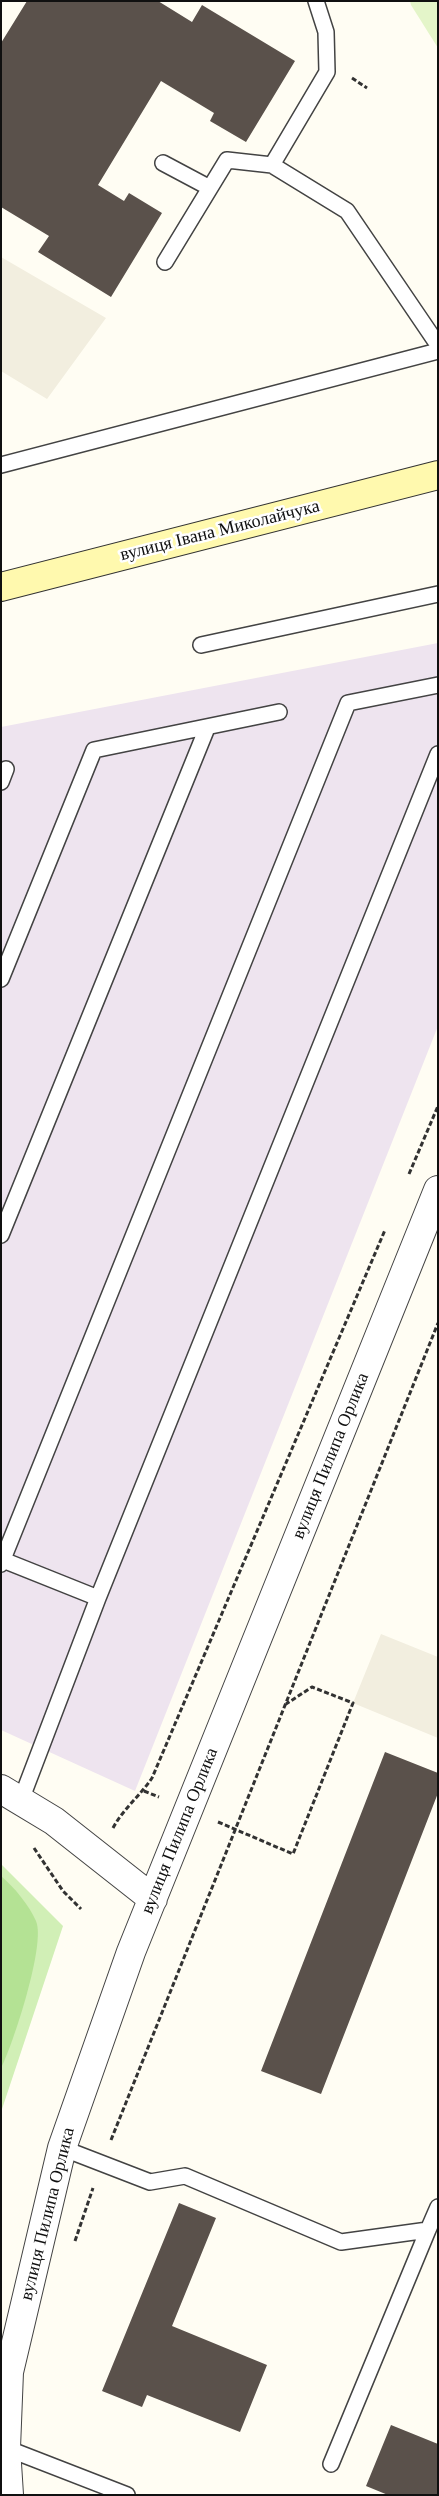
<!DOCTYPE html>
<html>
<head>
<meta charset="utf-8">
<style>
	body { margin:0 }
	#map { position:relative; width:439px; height:2496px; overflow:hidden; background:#fffdf3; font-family:Georgia,serif }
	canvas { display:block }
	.frame { position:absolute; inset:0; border:2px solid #101010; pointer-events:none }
</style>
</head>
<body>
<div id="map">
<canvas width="439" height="2496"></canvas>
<div class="frame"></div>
</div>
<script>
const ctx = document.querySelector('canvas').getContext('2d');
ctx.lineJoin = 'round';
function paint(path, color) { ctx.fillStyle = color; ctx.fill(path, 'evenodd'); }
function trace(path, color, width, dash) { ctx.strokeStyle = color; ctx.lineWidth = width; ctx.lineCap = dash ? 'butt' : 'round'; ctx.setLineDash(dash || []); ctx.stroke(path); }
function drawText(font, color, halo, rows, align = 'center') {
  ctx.font = font + ' Georgia,serif'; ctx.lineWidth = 5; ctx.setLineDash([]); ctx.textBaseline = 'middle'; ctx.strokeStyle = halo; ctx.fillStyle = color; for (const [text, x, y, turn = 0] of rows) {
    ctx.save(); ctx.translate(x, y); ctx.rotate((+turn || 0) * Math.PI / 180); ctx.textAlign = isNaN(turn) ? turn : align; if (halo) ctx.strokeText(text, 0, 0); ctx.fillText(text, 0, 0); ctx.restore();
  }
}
const industrial = new Path2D(`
	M438,643V1026L135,1791L1,1730V727Z`);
const green = new Path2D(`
	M1,1864L63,1926L1,2112Z`);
const forest = new Path2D(`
	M1,1876C14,1887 29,1905 36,1921C46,1944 13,2044 1,2068Z`);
const pitch = new Path2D(`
	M410,1H438V48L411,5Z`);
const plaza = new Path2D(`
	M1,257L106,318L47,399L1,371Z
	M381,1634L438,1657V1738L353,1703Z`);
const building = new Path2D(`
	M27,1H158L192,22L202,5L295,61L246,142L210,121L214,113L161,81L98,185L124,201L129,193L162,213L111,297L38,252L49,236L1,207V43Z
	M385,1752L438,1773V1793L321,2094L261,2071Z
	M179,2203L216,2218L172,2326L267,2365L240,2432L147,2395L142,2407L102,2391Z
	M391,2425L438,2444V2495H388L366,2486Z`);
const path = new Path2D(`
	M352,78L367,88
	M409,1174L438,1106
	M144,1791L159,1797
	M218,1822L293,1854L353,1703L312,1687L286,1704
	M113,1828C123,1809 140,1796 152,1778L385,1230
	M34,1848L63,1891L81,1909
	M111,2140L438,1323
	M75,2241L93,2188`);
const lane = new Path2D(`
	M316,1L326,32L327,72L272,165L347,211L438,345
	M163,163L210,188
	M165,262L227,160L272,165
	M1,465L438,351
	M201,645L438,594
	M1,782L6,769
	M1,979L94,750L279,712
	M1,1235L207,728
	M3,1560L98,1598
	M1,1564L348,703L438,685
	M21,1800L98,1598L438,754
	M62,2148L150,2182L185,2176L341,2242L428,2230L438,2207
	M6,2448L127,2495
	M331,2464L428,2230`);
const street = new Path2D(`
	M1,1789L54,1821L153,1899
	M9,2495L6,2448L9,2372L62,2148L131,1952L438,1190`);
const secondary = new Path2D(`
	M1,587L438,475`);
const streetNames = [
	["вулиця Івана Миколайчука",220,531,-14],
	["вулиця Пилипа Орлика",331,1456,-68],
	["вулиця Пилипа Орлика",180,1831,-68],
	["вулиця Пилипа Орлика",48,2214,-76]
];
paint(industrial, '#eee4ef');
paint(green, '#d1efb6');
paint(forest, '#b4e294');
paint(pitch, '#e4f5c9');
paint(plaza, '#f2eedf');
paint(building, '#5a514b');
trace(lane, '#434343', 18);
trace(street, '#434343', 30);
trace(secondary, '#323232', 30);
trace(path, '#323232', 3, [5, 2.5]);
trace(lane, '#fff', 15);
trace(street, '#fff', 28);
trace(secondary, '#fff9ae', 28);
drawText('18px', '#101010', '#fff', streetNames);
</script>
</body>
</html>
